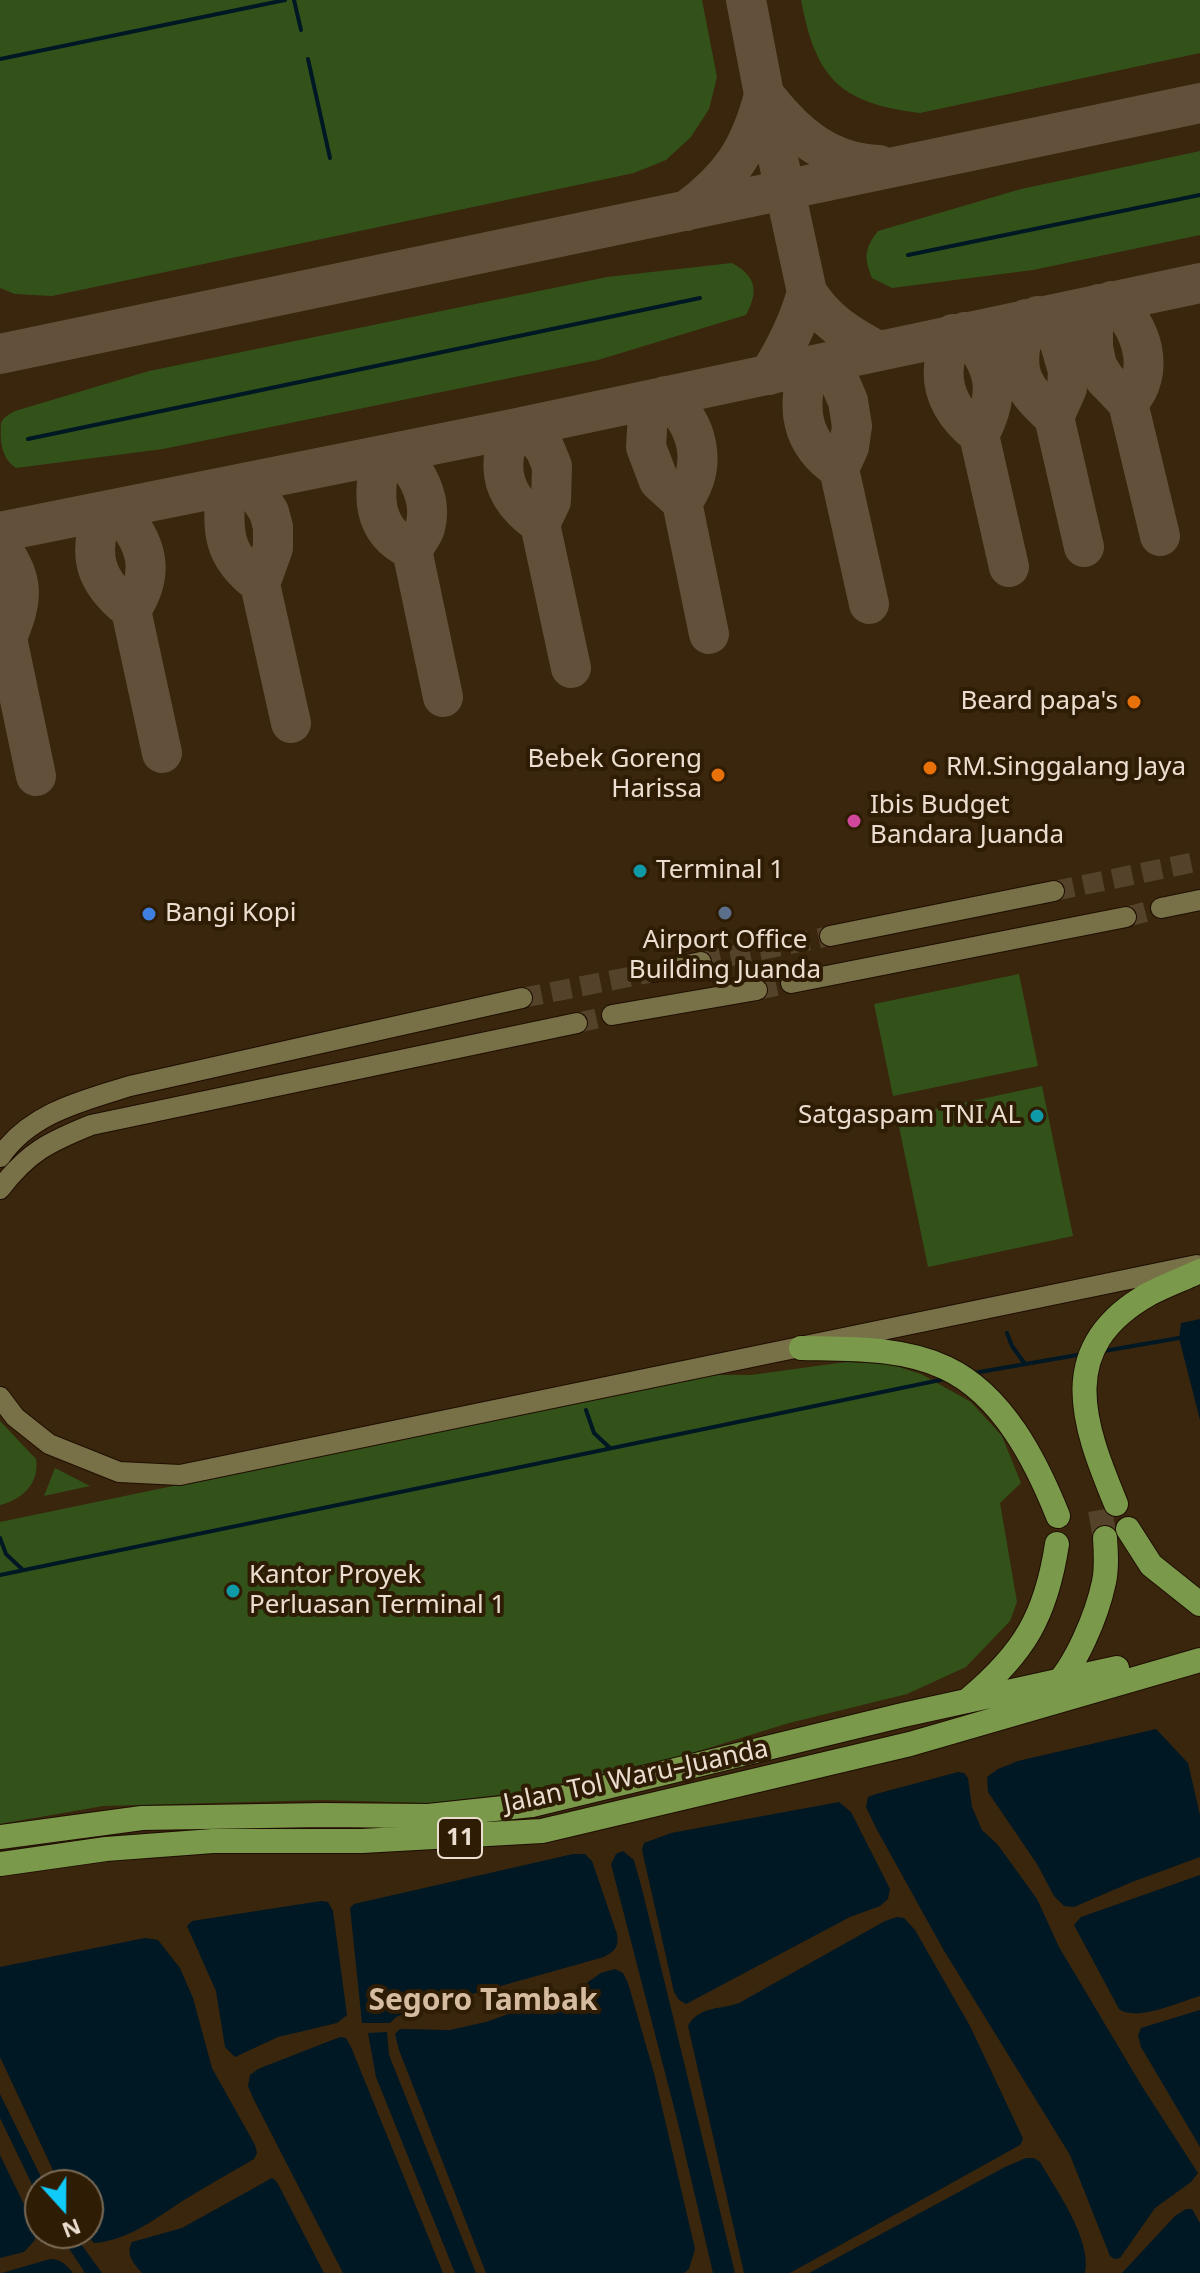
<!DOCTYPE html>
<html>
<head>
<meta charset="utf-8">
<style>
	body { margin:0 }
	#map { position:relative; width:1200px; height:2273px; overflow:hidden; background:#39260d; font-family:"Noto Sans",sans-serif }
	canvas { display:block }
	.north { position:absolute; left:24px; top:2169px; width:80px; height:80px; box-sizing:border-box; background:#2f1c04; border:2px solid #7a6a56; border-radius:50%; rotate:159deg; font-size:22px; font-weight:700; line-height:32px; text-align:center; color:#ebded0 }
	.north::after { content:''; display:block; margin:auto; width:28px; height:36px; background:#10cafa; clip-path:polygon(50% 0,100% 100%,50% 72%,0 100%) }
</style>
</head>
<body>
<div id="map">
<canvas width="1200" height="2273"></canvas>
<div class="north">N</div>
</div>
<script>
const ctx = document.querySelector('canvas').getContext('2d');
ctx.lineJoin = 'round';
function paint(path, color) { ctx.fillStyle = color; ctx.fill(path, 'evenodd'); }
function trace(path, color, width, dash) { ctx.strokeStyle = color; ctx.lineWidth = width; ctx.lineCap = dash ? 'butt' : 'round'; ctx.setLineDash(dash || []); ctx.stroke(path); }
function drawText(font, color, halo, rows, align = 'center') {
  ctx.font = font + ' "Noto Sans",sans-serif'; ctx.lineWidth = 8; ctx.setLineDash([]); ctx.textBaseline = 'middle'; ctx.strokeStyle = halo; ctx.fillStyle = color; for (const [text, x, y, turn = 0] of rows) {
    ctx.save(); ctx.translate(x, y); ctx.rotate((+turn || 0) * Math.PI / 180); ctx.textAlign = isNaN(turn) ? turn : align; if (halo) ctx.strokeText(text, 0, 0); ctx.fillText(text, 0, 0); ctx.restore();
  }
}
const green = new Path2D(`
	M0,0H702L717,77L709,109L691,137L666,160L634,173L52,296L15,294L0,288Z
	M801,0H1200V53L920,113C840,103 816,79 801,0Z
	M1200,151V235L1033,270L892,288L872,278C864,258 864,249 878,231L1021,189Z
	M732,263C756,276 759,291 746,315L598,360L163,449L16,468C1,458 0,441 1,423C3,417 10,414 15,411L149,371L607,277Z
	M1019,974L1038,1066L893,1096L874,1004Z
	M1042,1086L1073,1236L928,1267L897,1117Z
	M846,1362L889,1364L921,1374L971,1402L1002,1436L1021,1483L1000,1503L1017,1602L1010,1621L966,1667L907,1694L789,1723L670,1760L515,1793L430,1803L322,1800L103,1806L0,1824V1522L706,1375H751Z
	M0,1421L36,1459C40,1483 22,1500 0,1505Z
	M55,1468L90,1486L44,1496Z`);
const water = new Path2D(`
	M1200,1319V1420L1179,1338L1181,1323Z
	M1156,1729L1188,1763L1200,1815V1857L1132,1882L1074,1907L1064,1906L1054,1896L1037,1864L988,1792L987,1777L998,1769L1018,1761Z
	M958,1772L964,1773L968,1778L972,1807L982,1830L998,1845L1037,1899L1059,1947L1143,2088L1198,2173L1191,2182L1155,2208L1120,2258L1115,2259L1110,2256L1070,2155L943,1949L876,1828L866,1807L868,1797L876,1794Z
	M839,1802L851,1812L890,1889L888,1899L880,1906L850,1917L686,2004L679,2000L674,1992L642,1850L644,1843L671,1833Z
	M623,1851L634,1860L643,1893L735,2273H713L678,2123L611,1864L616,1854Z
	M573,1854H585L592,1861L617,1934C619,1947 615,1951 604,1957L408,2012L396,2017L390,2023H362L351,1917L350,1908L354,1904Z
	M1200,1875V1996C1179,2002 1137,2022 1119,2009L1074,1925L1081,1917Z
	M321,1901L328,1902L333,1911L347,2015L337,2023L278,2037L235,2057L225,2047L216,1991L187,1926L192,1921Z
	M897,1917L904,1918L915,1930L970,2026L1019,2130L1023,2139L1020,2145L790,2273H744L688,2026C699,2006 719,2010 739,2003L885,1921Z
	M145,1938L158,1940L180,1968L193,1998L212,2068L255,2145L257,2153L254,2159C232,2172 210,2184 189,2197C158,2216 131,2240 94,2243L85,2233H88V2185H60L0,2057V1967Z
	M615,1969L623,1973L628,1983L654,2073L695,2249L689,2269L684,2273H486L399,2050L395,2034L400,2029L450,2030L486,2022L578,1989L601,1973Z
	M1200,2010V2147L1141,2047L1138,2035L1141,2028Z
	M387,2032L389,2055L476,2273H455L376,2077L368,2033Z
	M340,2037L346,2038L351,2047L443,2273H343L253,2098L248,2086L250,2075L258,2069Z
	M0,2094L45,2185H40V2201L0,2118Z
	M0,2155L35,2227V2240L24,2252L0,2258Z
	M1026,2158H1034L1040,2162C1057,2191 1092,2240 1085,2273H809L1005,2167Z
	M272,2178L277,2182L324,2273H142C134,2264 125,2254 132,2242L182,2228Z
	M1186,2209H1192L1200,2223V2273H1122L1175,2216Z
	M59,2233H73L102,2273H85Z
	M50,2259C60,2259 67,2265 73,2273H2Z`);
const stream = new Path2D(`
	M294,0L301,30
	M0,59L285,0
	M308,59L330,158
	M908,255L1200,195
	M28,439L700,298
	M1007,1333L1012,1346L1025,1364
	M1104,1351L1179,1338
	M974,1373L1083,1354
	M586,1410L594,1433L610,1448
	M0,1538L6,1554L23,1570
	M0,1575L945,1379`);
const taxiway = new Path2D(`
	M746,0L764,94L807,292C824,320 848,335 878,351
	M767,98C796,135 829,163 879,165
	M686,211C731,178 750,149 764,95
	M1112,301C1142,325 1157,372 1128,403
	M1099,304L1093,329V347L1097,366L1105,379L1128,403L1160,536
	M1038,316L1059,340L1068,371L1067,388L1054,417L1084,547
	M1026,319C1014,368 1015,383 1054,417
	M965,332C997,366 1001,394 979,435
	M953,334C934,376 944,407 979,435L1009,567
	M0,354L1200,103
	M821,364L839,380L848,401L852,426L849,447L839,469L869,604
	M810,366C795,408 801,443 839,469
	M769,375C786,348 799,322 807,292
	M665,396C699,423 709,466 682,502
	M654,399L648,413L646,447L659,481L682,502L709,634
	M526,426L545,449L552,466L551,501L540,524L571,668
	M512,429C494,470 504,499 540,524
	M398,452C417,472 433,499 425,528C423,535 416,543 412,550L443,697
	M382,455C372,494 371,531 412,550
	M246,483L260,498L269,512L273,527V548L260,584L291,723
	M226,487C222,531 222,556 260,584
	M117,509C146,541 157,571 131,610
	M104,511C86,555 95,582 131,610L162,753
	M0,532L512,429L1200,283
	M0,546C25,582 23,598 7,638
	M0,632L7,638L36,776`);
const secondaryTunnel = new Path2D(`
	M1054,891L1200,861
	M1126,917L1161,908
	M701,962L830,936
	M757,990L791,983
	M522,998L654,972
	M577,1023L612,1015`);
const highwayTunnel = new Path2D(`
	M1100,1510L1105,1538`);
const secondary = new Path2D(`
	M1161,908L1200,900
	M830,936L1054,891
	M654,972L701,962
	M791,983L1126,917
	M612,1015L757,990
	M0,1157C30,1113 82,1101 130,1086L522,998
	M0,1189C28,1152 49,1142 91,1125L577,1023
	M0,1397L15,1417L49,1444L119,1472L180,1475L1197,1265`);
const highway = new Path2D(`
	M801,1348C848,1349 902,1347 946,1368C1003,1395 1036,1461 1058,1516
	M1116,1504C1082,1422 1055,1347 1149,1294C1166,1285 1183,1279 1200,1271
	M1128,1529L1151,1565L1200,1604
	M1052,1689C1076,1666 1097,1615 1104,1582C1107,1568 1106,1553 1105,1538
	M969,1699C1024,1653 1046,1616 1057,1544
	M0,1837L142,1818L323,1815L428,1816L532,1805L903,1715L1117,1668
	M0,1864L106,1849L213,1841H362L542,1831L910,1744L1200,1660`);
const markers = [
	[1134,702,8,"#e8710a"],
	[930,768,8,"#e8710a"],
	[718,775,8,"#e8710a"],
	[854,821,8,"#d1479c"],
	[640,871,8,"#0f9aa8"],
	[725,913,8,"#5c6f8a"],
	[149,914,8,"#3f7fe0"],
	[1037,1116,8,"#0f9aa8"],
	[233,1591,8,"#0f9aa8"]
];
const shields = [
	[460,1838,44]
];
const shieldNames = [
	["11",460,1838]
];
const poiNames = [
	["Beard papa's",1118,702,"right"],
	["Bebek Goreng",702,760,"right"],
	["Harissa",702,790,"right"],
	["RM.Singgalang Jaya",946,768],
	["Ibis Budget",870,806],
	["Bandara Juanda",870,836],
	["Terminal 1",656,871],
	["Bangi Kopi",165,914],
	["Airport Office",725,941,"center"],
	["Building Juanda",725,971,"center"],
	["Satgaspam TNI AL",1021,1116,"right"],
	["Kantor Proyek",249,1576],
	["Perluasan Terminal 1",249,1606]
];
const streetNames = [
	["Jalan Tol Waru–Juanda",636,1777,-12]
];
const quarterNames = [
	["Segoro Tambak",483,2001]
];
paint(green, '#33521a');
paint(water, '#001824');
trace(stream, '#001824', 4);
trace(taxiway, '#62503a', 40);
trace(secondaryTunnel, '#54422a', 20, [20, 10]);
trace(highwayTunnel, '#54422a', 24, [24, 12]);
trace(secondary, '#1f0e00', 22);
trace(highway, '#1f0e00', 26);
trace(secondary, '#787148', 20);
trace(highway, '#7a994b', 24);
for (const [x, y, r, color] of markers) { const dot = new Path2D(); dot.arc(x, y, r, 0, 2 * Math.PI); ctx.fillStyle = color; ctx.fill(dot); trace(dot, '#2f1c04', 3); }
for (const [x, y, w] of shields) { const box = new Path2D(); box.roundRect(x - w / 2, y - 20, w, 40, 6); ctx.fillStyle = '#2f1c04'; ctx.fill(box); trace(box, '#ebded0', 2); }
drawText('bold 24px', '#ebded0', null, shieldNames);
drawText('26px', '#ebded0', '#2f1c04', poiNames, 'left');
drawText('26px', '#ebded0', '#2f1c04', streetNames);
drawText('bold 30px', '#d5bca0', '#2f1c04', quarterNames);
</script>
</body>
</html>
